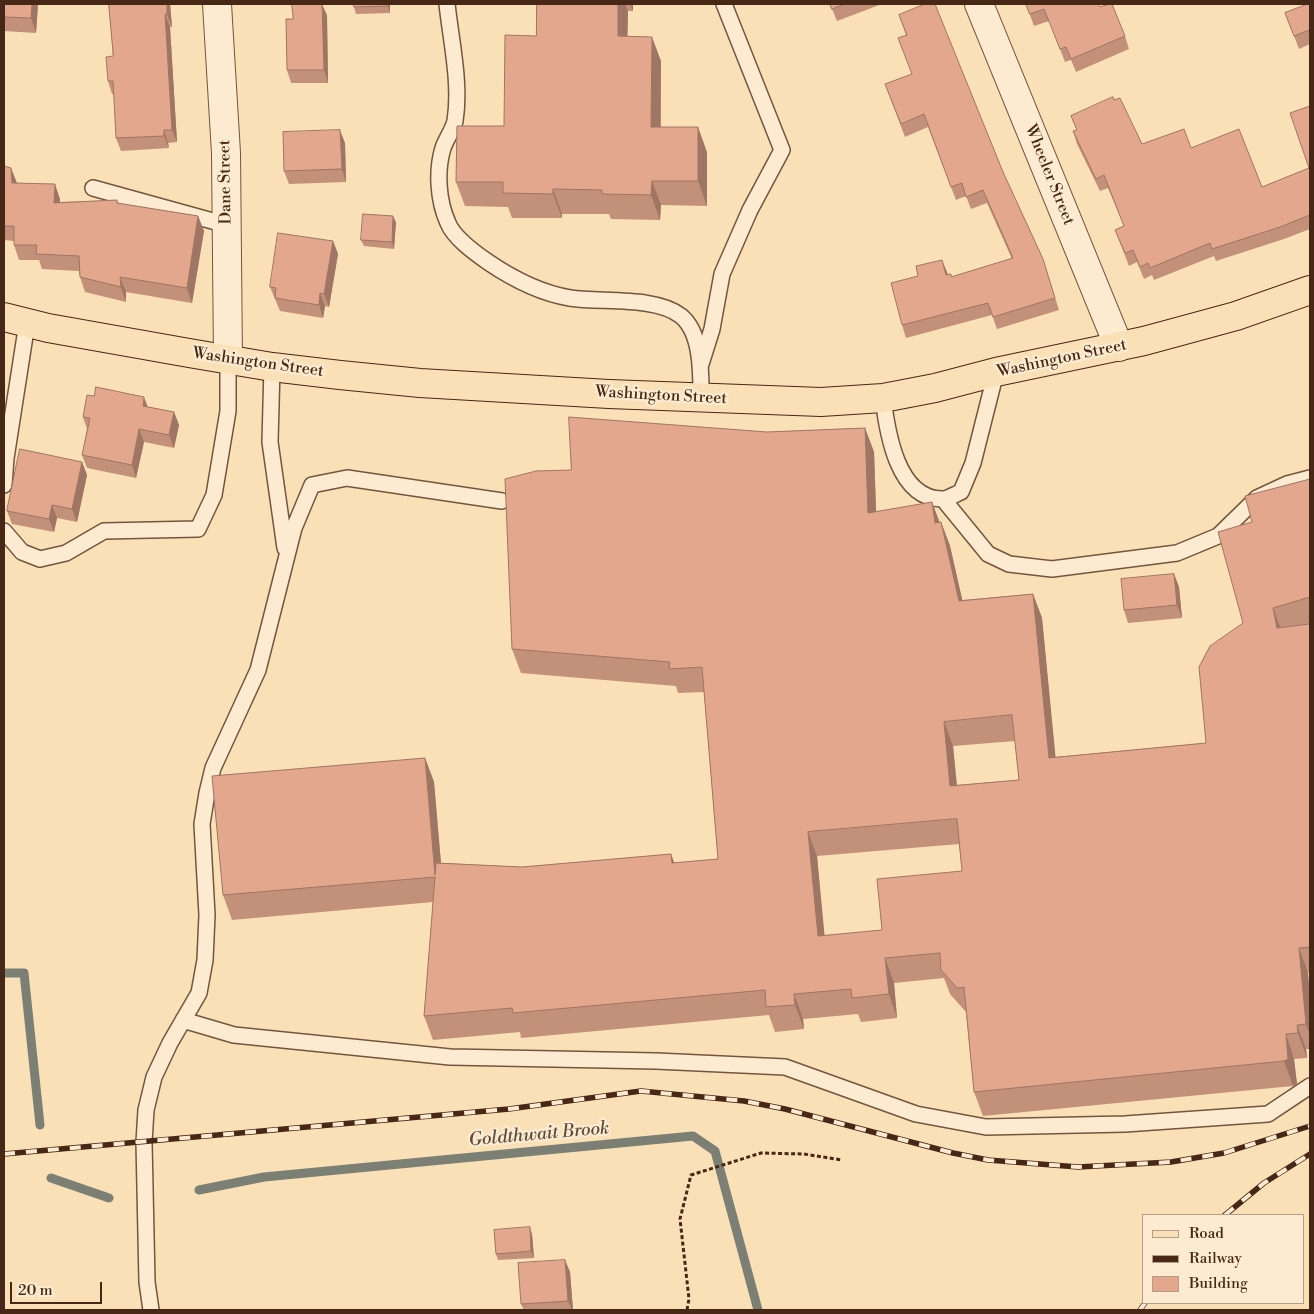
<!DOCTYPE html>
<html>
<head>
<meta charset="utf-8">
<style>
	body { margin:0 }
	#map { position:relative; width:1314px; height:1314px; overflow:hidden; background:#fae0b7; font-family:"Libre Bodoni",serif }
	canvas { display:block }
	.frame { position:absolute; inset:0; border:5px solid #472716; pointer-events:none }
	.legend { position:absolute; left:1142px; top:1214px; width:162px; height:90px; box-sizing:border-box; background:#fcebd0; border:1px solid #b49d86; margin:0; padding:6px 9px; list-style:none; font-size:15px; color:#472716 }
	.legend li { display:flex; align-items:center; gap:10px; height:25px }
	.legend b { width:25px; border:1px solid #b49d86 }
	.scale { position:absolute; left:10px; top:1282px; width:92px; height:22px; box-sizing:border-box; border:2px solid #472716; border-top:0; padding-left:6px; font-size:15px; line-height:18px; white-space:nowrap; color:#472716; -webkit-text-stroke:4px #fcebd0; paint-order:stroke }
</style>
</head>
<body>
<div id="map">
<canvas width="1314" height="1314"></canvas>
<div class="frame"></div>
<ul class="legend">
<li><b style="height:6px;background:#fae0b7"></b>Road</li>
<li><b style="height:6px;background:#472716"></b>Railway</li>
<li><b style="height:14px;background:#e3a78e"></b>Building</li>
</ul>
<div class="scale">20 m</div>
</div>
<script>
const ctx = document.querySelector('canvas').getContext('2d');
ctx.lineJoin = 'round';
function trace(path, color, width, dash) { ctx.strokeStyle = color; ctx.lineWidth = width; ctx.lineCap = dash ? 'butt' : 'round'; ctx.setLineDash(dash || []); ctx.stroke(path); }
function paint(path, color) { ctx.fillStyle = color; ctx.fill(path, 'evenodd'); }
function drawText(font, color, halo, rows, align = 'center') {
  ctx.font = font + ' "Libre Bodoni",serif'; ctx.lineWidth = 4.5; ctx.setLineDash([]); ctx.textBaseline = 'middle'; ctx.strokeStyle = halo; ctx.fillStyle = color; for (const [text, x, y, turn = 0] of rows) {
    ctx.save(); ctx.translate(x, y); ctx.rotate((+turn || 0) * Math.PI / 180); ctx.textAlign = isNaN(turn) ? turn : align; if (halo) ctx.strokeText(text, 0, 0); ctx.fillText(text, 0, 0); ctx.restore();
  }
}
const stream = new Path2D(`
	M4,973H24L40,1125
	M51,1178L109,1198
	M199,1190L264,1177L693,1136L715,1151L758,1310`);
const path = new Path2D(`
	M687,1310L689,1299L680,1219L691,1175L761,1153L804,1154L842,1160`);
const service = new Path2D(`
	M447,4C451,41 461,84 455,121C453,130 446,139 443,148C436,171 438,201 448,223C454,238 475,253 488,262C513,279 540,293 570,298C601,303 656,296 681,316C702,333 701,374 701,398
	M93,188L227,225
	M701,364L712,329L722,274L750,210L782,150L724,4
	M272,367L270,442L285,548
	M883,398C887,431 897,500 943,499C948,499 955,494 961,492L973,463L996,372
	M4,485L6,458L27,323
	M943,499L988,554L1009,564L1052,569L1177,553L1218,536L1257,498L1287,484L1310,478
	M4,531L22,552L40,559L66,553L104,531L198,529L214,495L228,411V360
	M183,1020L234,1035L450,1057L656,1061L785,1067L916,1114L986,1127L1125,1124L1268,1114L1310,1086
	M151,1310L147,1282L144,1142L146,1110L154,1077L170,1043L199,993L205,960L207,915L202,824L207,793L213,768L258,670L294,528L312,485L347,478L502,501`);
const minor = new Path2D(`
	M217,4L226,153L228,360
	M979,4L1119,347`);
const primary = new Path2D(`
	M4,317L48,328L189,353L272,367L340,375L420,383L609,394L821,402L883,398L935,388L996,372L1144,341L1236,316L1310,290`);
const rail = new Path2D(`
	M4,1154L509,1109L641,1091L744,1101L785,1109L953,1153L988,1160L1078,1167L1171,1162L1224,1153L1310,1126
	M1225,1215L1264,1183L1310,1154
	M1140,1310L1145,1303`);
const wall = new Path2D(`
	M4,4H38L36,33L4,31Z
	M109,4H170L172,27H170L177,142L168,143L169,148L121,151L116,138L114,94H112L108,81L113,56Z
	M390,4V13L356,14L354,7Z
	M537,4H633V11H628L627,36L661,61V127L707,152V206L661,205L660,220L611,219L609,214H562V218H512L508,207L465,206L456,182L504,126L536,36Z
	M830,4H882L837,21Z
	M1026,4L1100,7L1125,36L1129,49L1076,72L1071,60L1065,62L1049,21L1034,26Z
	M1310,4V44L1299,49L1285,13Z
	M327,15L328,83H291L287,70Z
	M899,15L1003,172L1043,259L1059,310L997,329L992,315L906,338L902,325L947,272L948,275L951,277L1012,259L987,203L971,209L966,196L956,200L928,127L905,137L885,84L912,74L906,35Z
	M1114,100L1142,144L1191,148L1262,187L1309,168L1310,106V229L1284,239L1216,261L1214,256L1154,280L1152,275L1144,279L1137,262L1129,266L1115,230L1124,226L1108,188L1100,191L1077,144L1073,131L1077,130L1071,116Z
	M345,143L346,182L289,184L284,171Z
	M4,166L11,168L17,184L60,199V202L117,200L118,203L198,216L204,231L192,303L126,292V302L85,292L80,277L79,271L42,269L39,260H19L14,245V241L4,240Z
	M396,222L394,249L364,246L361,240Z
	M333,241L338,254L329,307L325,306L323,318L280,311L270,287Z
	M148,407L174,412L179,425L174,448L144,442L136,478L87,468L82,455L87,429L83,417Z
	M865,428L874,452L876,512L932,502L939,522H941L950,546L962,600L1033,594L1042,618L1055,757L1206,743L1243,623L1252,522L1310,479V972L1308,973L1310,999V1049H1306L1307,1058L1294,1059L1297,1084L1293,1086L983,1116L974,1092L966,1012L950,994L944,978L894,983L897,1018L861,1022L858,1014L803,1019L804,1029L775,1032L769,1015L521,1038L520,1032L433,1040L424,1016L433,902L232,920L223,895L425,758L434,782L441,863L522,867L671,854L674,863L718,859L704,692L678,693L676,686L521,673L512,649L571,470L767,432ZM1015,741L1019,780L957,785L953,746ZM959,844L962,871L882,930L824,936L817,856Z
	M82,462L87,475L77,522L57,518L54,532L12,524L7,511Z
	M1174,574L1179,587L1182,618L1128,623L1124,610Z
	M532,1234L534,1258L498,1260L496,1254Z
	M565,1260L570,1272L573,1310H524L521,1304Z`);
const shadedWall = new Path2D(`
	M32,4H38L36,33L31,18Z
	M167,4H170L172,27L167,14Z
	M322,4L327,15L328,83L324,70Z
	M388,4H390V13L388,6Z
	M618,4H625L628,11L627,60L618,36Z
	M630,4H633V11Z
	M165,14L170,27L177,142L172,130Z
	M652,37L661,61L660,152L651,127Z
	M698,127L707,152V206L698,181Z
	M164,130L168,143L169,148L164,136Z
	M340,130L345,143L346,182L342,169Z
	M11,168L17,183V198L12,183Z
	M652,181L661,205L660,220L651,195Z
	M55,184L60,199V218L54,203Z
	M553,189L562,214V218L553,194Z
	M198,216L204,231L192,303L187,288Z
	M393,216L396,222L394,249L392,242Z
	M333,241L338,254L329,307L324,294Z
	M942,260L947,272L951,288L946,275Z
	M120,277L126,292V302L121,287Z
	M320,293L325,306L323,318L319,305Z
	M144,397L149,410L143,406Z
	M174,412L179,425L174,448L169,435Z
	M865,428L874,452L877,538L868,513Z
	M139,429L144,442L136,478L132,465Z
	M82,462L87,475L77,522L72,509Z
	M932,502L941,526L935,523Z
	M52,505L57,518L54,532L49,519Z
	M941,522L950,546L968,625L959,601Z
	M1174,574L1179,587L1182,618L1177,605Z
	M1033,594L1042,618L1058,782L1049,758Z
	M1273,608L1282,632L1277,628Z
	M944,722L953,746L959,810L950,786Z
	M425,758L434,782L444,899L435,875Z
	M808,832L817,856L827,961L818,936Z
	M671,854L680,878L672,863Z
	M1299,948L1308,973L1310,999V1035L1306,1024Z
	M885,958L894,983L897,1018L889,994Z
	M794,994L803,1019L804,1029L795,1005Z
	M1297,1025L1306,1049L1307,1058L1298,1033Z
	M1286,1034L1294,1059L1297,1084L1293,1086L1284,1061Z
	M530,1227L532,1234L534,1258L531,1251Z
	M565,1260L570,1272L573,1310H572L568,1301Z`);
const building = new Path2D(`
	M4,4H32L31,18L4,17Z
	M109,4H167V14H165L172,130H164V136L116,138L113,81H108L106,57L113,56Z
	M292,4H322L324,70H287L286,19H293Z
	M354,4H388V6L354,7Z
	M537,4H618V36L652,37L651,127H698V181H652L651,195L602,194V190L553,189V194L503,193V182H456L457,126H504L505,35L536,36Z
	M830,4H845L832,9Z
	M925,4H935L1003,172L1043,259L1055,298L993,317L988,303L902,325L891,283L918,276L916,266L942,260L946,275L951,274V277L1013,258L983,190L966,197L962,183L951,187L924,114L901,124L885,84L912,74L898,38L907,35L899,15Z
	M1026,4H1098L1100,7L1109,4H1112L1125,36L1071,59L1066,47L1060,49L1044,9L1030,14Z
	M1308,4H1310V33L1309,30L1294,36L1285,13Z
	M1113,97L1114,100L1120,98L1142,144L1184,129L1191,148L1239,129L1262,187L1309,168L1290,113L1310,106V215L1280,227L1212,249L1210,243L1150,268L1148,263L1140,267L1133,250L1125,253L1115,230L1124,226L1104,175L1096,179L1073,131L1077,130L1071,116Z
	M340,130L342,169L284,171L283,132Z
	M4,166L11,168L12,183L55,184L54,203L117,200V203L198,216L187,288L120,277L121,287L80,277L79,256L36,254L37,245H14V226H4Z
	M363,214L393,216L392,242L361,240Z
	M278,233L333,241L324,294L320,293L319,305L275,298L276,288L270,287Z
	M96,387L144,397L143,406L174,412L169,435L139,429L132,465L82,455L90,418L83,417L87,395L94,396Z
	M569,417L767,432L865,428L868,513L932,502L935,523L941,522L959,601L1033,594L1049,758L1206,743L1199,667L1210,646L1243,623L1218,532L1252,522L1245,496L1310,479V597L1273,608L1277,628L1310,624V947L1299,948L1306,1024L1297,1025L1298,1033L1286,1034L1288,1059L1284,1061L974,1092L964,987L957,988L941,970L940,953L885,958L889,994L852,998L851,989L794,994L795,1005L766,1007L765,990L513,1013L512,1008L424,1016L435,877L223,895L212,776L425,758L435,875L436,863L522,867L671,854L672,863L718,859L702,667L669,669L670,662L512,649L505,479L536,471L571,470ZM1012,715L1019,780L950,786L944,722ZM957,819L962,871L877,879L882,930L818,936L808,832Z
	M20,449L82,462L72,509L52,505L49,519L7,511Z
	M1174,574L1177,605L1124,610L1121,579Z
	M530,1227L531,1251L496,1254L494,1230Z
	M565,1260L568,1301L521,1304L518,1263Z`);
const streetNames = [
	["Wheeler Street",1049,175,68],
	["Dane Street",226,182,-91],
	["Washington Street",1062,359,-12],
	["Washington Street",258,363,8],
	["Washington Street",661,396,3]
];
const waterNames = [
	["Goldthwait Brook",539,1135,-5]
];
trace(stream, '#7c8074', 9);
trace(service, '#74553e', 18);
trace(minor, '#74553e', 30);
trace(primary, '#472716', 30);
trace(path, '#472716', 3, [4, 2.5]);
trace(service, '#fcebd0', 15);
trace(minor, '#fcebd0', 28);
trace(primary, '#fae0b7', 28);
trace(rail, '#472716', 5.5);
trace(rail, '#fcebd0', 4, [11]);
paint(wall, '#c3907a');
paint(shadedWall, '#9f7563');
paint(building, '#e3a78e');
trace(building, '#9f7563', 1);
drawText('16px', '#472716', '#fcebd0', streetNames);
drawText('italic 18px', '#5d4c3d', '#fcebd0', waterNames);
</script>
</body>
</html>
